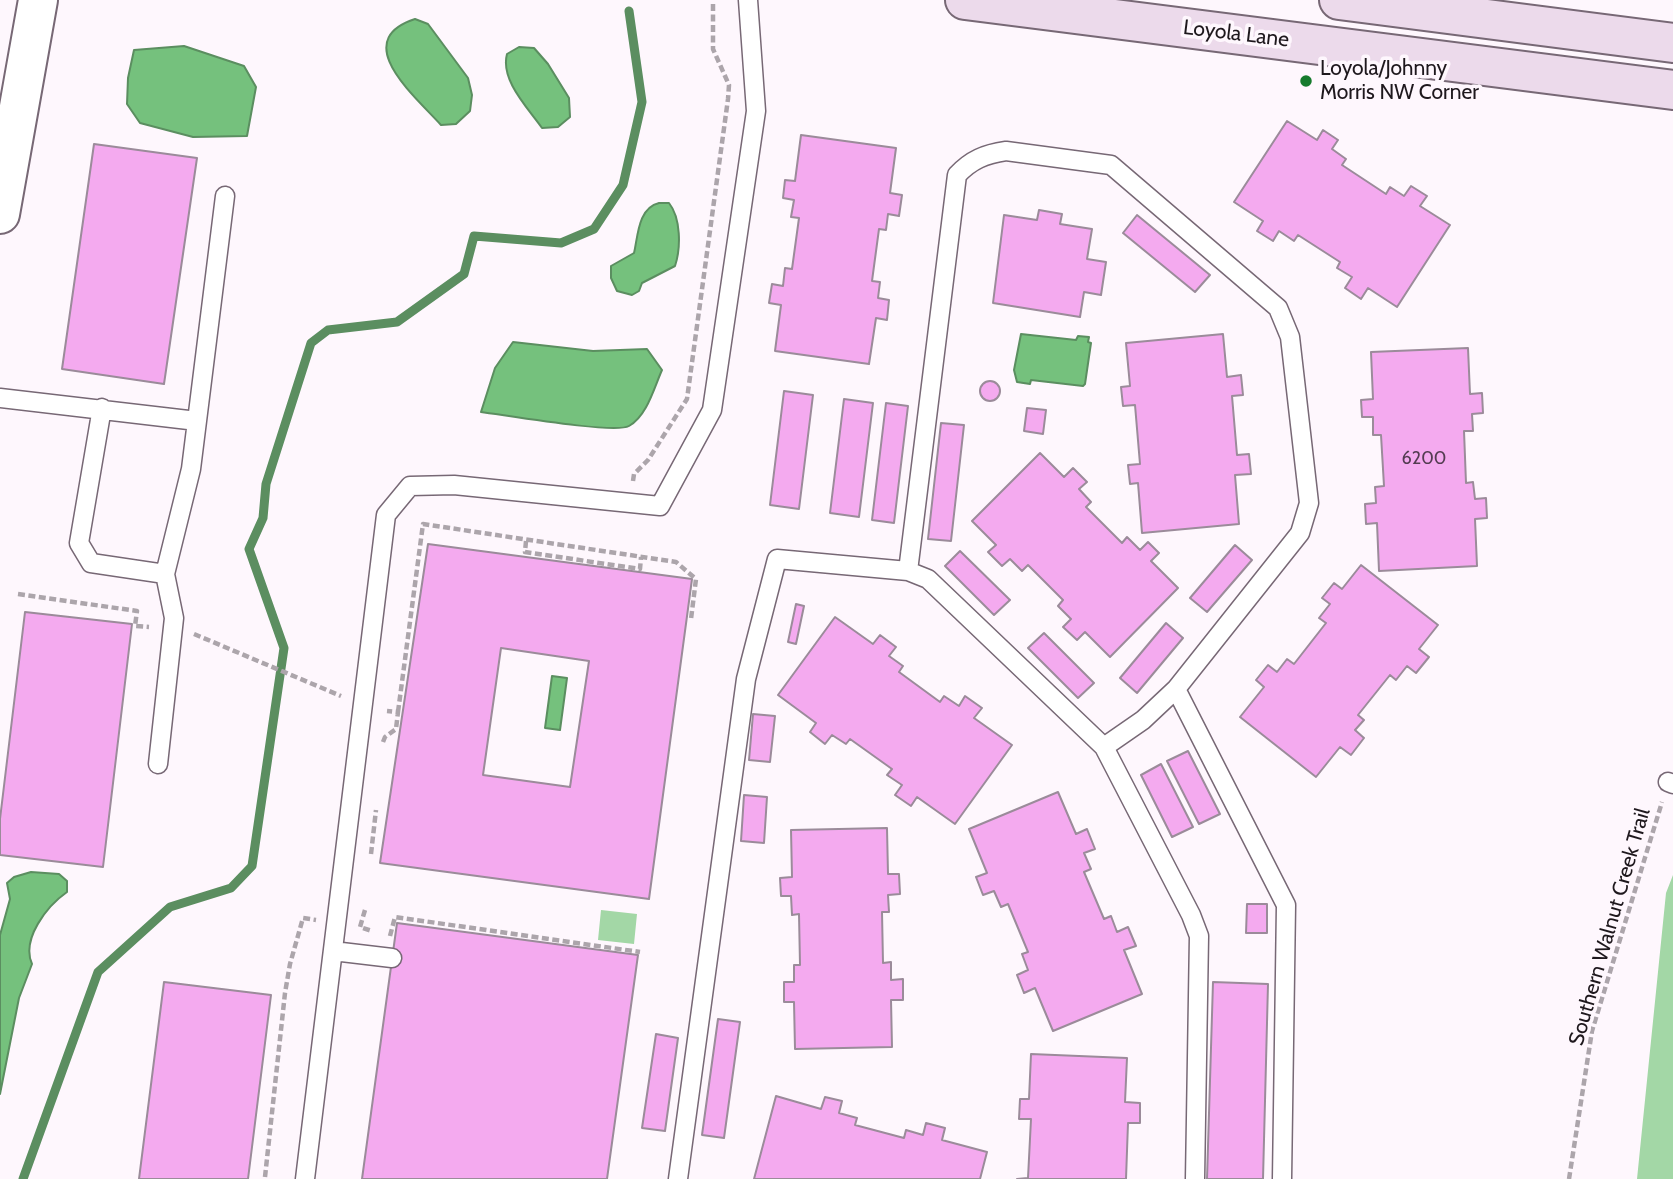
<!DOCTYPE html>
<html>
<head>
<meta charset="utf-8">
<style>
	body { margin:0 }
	canvas { display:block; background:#fef7fd }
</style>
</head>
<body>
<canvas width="1673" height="1179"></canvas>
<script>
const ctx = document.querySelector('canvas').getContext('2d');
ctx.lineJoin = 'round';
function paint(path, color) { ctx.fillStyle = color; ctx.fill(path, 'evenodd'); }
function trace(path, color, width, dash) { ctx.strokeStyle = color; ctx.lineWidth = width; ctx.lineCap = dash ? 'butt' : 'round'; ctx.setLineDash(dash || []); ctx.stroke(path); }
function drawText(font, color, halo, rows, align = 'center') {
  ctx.font = font + ' Cabin,sans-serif'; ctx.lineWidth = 7; ctx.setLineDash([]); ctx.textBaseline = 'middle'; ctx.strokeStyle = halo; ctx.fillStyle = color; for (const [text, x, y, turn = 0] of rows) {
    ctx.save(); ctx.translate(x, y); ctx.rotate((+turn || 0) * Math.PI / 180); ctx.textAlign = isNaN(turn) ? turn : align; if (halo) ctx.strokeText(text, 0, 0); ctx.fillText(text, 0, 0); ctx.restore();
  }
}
const green = new Path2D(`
	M1673,875V1179H1637L1666,893Z
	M601,910L637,914L634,944L598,940Z`);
const water = new Path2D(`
	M415,19L428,24L468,78L472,95L470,111L456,124L441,125C416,97 348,41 415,19Z
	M184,46L244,66L256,87L247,136L193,137L140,123L127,104L128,78L134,50Z
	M519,47L534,48L548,64L569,98L570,117L558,127L542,128C528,108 500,80 507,54Z
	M659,203H669C681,218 681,248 675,266L642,283L639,291L632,295L617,291L611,278V266L634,253C638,236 638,208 659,203Z
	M1021,334L1076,340L1078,336L1089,337L1088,342L1091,343L1085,384L1083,386L1031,380L1030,384L1017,382L1014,370Z
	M513,342L593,351L647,349L662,370C654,388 647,416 629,426C614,434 505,415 481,412L495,368Z
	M552,676L567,678L560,730L545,728Z
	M31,872L59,874L67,881V892C47,906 21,939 32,964L19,998L0,1094V935L10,899L7,883L14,877Z`);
const stream = new Path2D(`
	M23,1179L98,972L170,907L231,888L252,866L284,648L249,549L263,518L266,484L311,343L328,330L397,322L464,274L474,236L561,243L594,229L623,185L642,102L629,11`);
const building = new Path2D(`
	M1287,121L1317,140L1323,130L1338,140L1332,149L1346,159L1342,165L1386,194L1390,187L1404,196L1411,186L1427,196L1420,206L1450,225L1397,307L1368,288L1361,299L1345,288L1352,277L1337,268L1340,262L1298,235L1294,241L1279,231L1273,241L1257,231L1263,221L1234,202Z
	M801,135L896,148L890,193L902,195L899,216L888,214L886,230L879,229L872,281L880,282L878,298L889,300L887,320L876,318L869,364L775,351L781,305L769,303L772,284L783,286L785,268L792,269L799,218L791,217L794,200L783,198L785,180L795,181Z
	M94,144L197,158L164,384L62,369Z
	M1039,210L1062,214L1060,224L1092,229L1087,259L1106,262L1101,295L1084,292L1080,317L993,303L1004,215L1037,220Z
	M1137,215L1210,275L1195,292L1123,233Z
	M1223,334L1227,377L1241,375L1243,395L1232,396L1237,455L1249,454L1251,474L1235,475L1239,524L1142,533L1138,483L1130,484L1128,465L1140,464L1135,405L1123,406L1121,387L1130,386L1126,343Z
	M1468,348L1470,394L1482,393L1483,413L1472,414L1473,431H1464L1466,483L1473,482L1475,499L1486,498L1487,518L1475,519L1477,566L1379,571L1377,523L1366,524L1365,504L1376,503L1375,487L1384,486L1381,435H1373V417H1362L1361,400L1373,399L1371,352Z
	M980 391a10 10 0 1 1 20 0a10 10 0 1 1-20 0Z
	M784,391L813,395L799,509L770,505Z
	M844,399L873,403L859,517L830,513Z
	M886,403L908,406L894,523L872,520Z
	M1027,408L1046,410L1043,434L1024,431Z
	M941,423L964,425L951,541L928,539Z
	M1040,453L1064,477L1073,468L1087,482L1079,489L1091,502L1086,507L1122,543L1127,537L1140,550L1148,542L1159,553L1151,561L1178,588L1110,657L1085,632L1077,640L1063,627L1071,619L1058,606L1063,600L1028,565L1022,571L1010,559L1002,566L988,552L996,545L972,521Z
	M428,544L692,579L649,899L380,863ZM501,648L589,661L570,787L483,775Z
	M1235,545L1252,560L1207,612L1190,598Z
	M960,551L1010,600L994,615L945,566Z
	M1361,565L1438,625L1419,649L1429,657L1416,673L1407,666L1396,680L1390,675L1358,715L1364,720L1355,730L1364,738L1351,755L1340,747L1316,777L1240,717L1264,687L1256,680L1268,665L1277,672L1287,659L1294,664L1326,623L1319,618L1330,604L1322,598L1334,583L1342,589Z
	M796,604L804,606L796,644L788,642Z
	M25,612L132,624L103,867L0,855V819Z
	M835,617L873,644L880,635L896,647L889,656L903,666L899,672L940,702L944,696L959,706L965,696L982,708L974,718L1012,745L955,824L917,797L911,806L895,795L902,785L887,775L892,769L850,739L846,744L832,735L825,744L810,732L816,723L778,695Z
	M1166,623L1183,638L1137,693L1120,678Z
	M1044,633L1094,683L1078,698L1028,648Z
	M753,714L775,716L770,762L749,760Z
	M1188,751L1220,814L1199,824L1167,761Z
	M1161,764L1193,827L1172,837L1141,775Z
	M1058,792L1076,834L1087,829L1095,849L1084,853L1091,869L1084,872L1104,919L1111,916L1117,932L1128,927L1136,946L1124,950L1142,994L1053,1031L1035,988L1024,993L1017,975L1028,970L1022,954L1028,952L1008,904L1001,907L994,891L983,895L976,877L987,873L969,829Z
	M744,795L767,797L764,843L741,841Z
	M887,828L888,874H899L900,894L888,895L889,912H882L883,963L891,962V980L903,979V1000H891L892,1047L795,1049L794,1002H784V982H794V965H800L799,914L792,915L791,896H781L780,878L792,877L791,830Z
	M1247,904H1267V933H1246Z
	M397,923L638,955L607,1179H362Z
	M164,982L271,995L248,1179H139Z
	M1213,982L1268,984L1263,1179H1207Z
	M718,1019L740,1022L724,1138L702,1135Z
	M656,1034L678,1038L665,1131L642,1128Z
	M1031,1054L1127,1058L1125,1102L1140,1103V1123H1128L1126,1179H1017L1028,1178L1031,1119H1019L1020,1099H1029Z
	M776,1096L821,1109L825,1097L842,1101L839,1113L857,1118L855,1125L904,1138L906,1130L923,1135L926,1123L945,1128L942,1140L987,1152L980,1179H754Z`);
const path = new Path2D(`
	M633,481L634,474L648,460L687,399L728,99L729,85L713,49V4
	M526,541L525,552L640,569L641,557
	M18,594L137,611L135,626L149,627
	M194,634L341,696
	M398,712L423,524L676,562L696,579L691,619
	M383,742L385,737L396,729L398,712L387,711
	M371,854L376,810
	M365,910L360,927L372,931
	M390,936L395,917L640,952
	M265,1177L285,993L290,964L303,918L316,920
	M1569,1179L1592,1031L1662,802`);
const service = new Path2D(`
	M0,398L197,421L191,469L165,574L91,563L79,543L102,408
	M197,421L225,196
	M908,571L957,175C971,160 985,154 1006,151L1111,165L1278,308L1290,337L1309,503L1300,533L1176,689L1143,720L1104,747
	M1176,689L1286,905L1282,1179
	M158,764L174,618L165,574
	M1668,782L1673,784
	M333,951L392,958
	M305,1179L386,515L410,486L454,485L660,506L712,410L756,111L748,0
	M678,1179L746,679L777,559L908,571L928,579L1104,747L1191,915L1199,936L1195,1179`);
const tertiary = new Path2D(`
	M0,214L38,0`);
const secondary = new Path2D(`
	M965,0L1673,90
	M1339,0L1673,43`);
const markers = [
	[1306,81,7,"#167b2d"]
];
const numberNames = [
	["6200",1424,459]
];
const streetNames = [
	["Loyola Lane",1236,34,7],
	["Southern Walnut Creek Trail",1610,927,-74]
];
const poiNames = [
	["Loyola/Johnny",1320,69],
	["Morris NW Corner",1320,93]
];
paint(green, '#a3d7a6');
paint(water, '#75c17d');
trace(water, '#5b8e60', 2);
trace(stream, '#5b8e60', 9);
paint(building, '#f4aaef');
trace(building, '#9b8b9a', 2);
trace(service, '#776875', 21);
trace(tertiary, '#776875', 42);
trace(secondary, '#776875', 42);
trace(path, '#aca5ab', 4.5, [7, 3.5]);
trace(service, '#fff', 18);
trace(tertiary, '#fff', 38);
trace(secondary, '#ecdaeb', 38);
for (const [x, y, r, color] of markers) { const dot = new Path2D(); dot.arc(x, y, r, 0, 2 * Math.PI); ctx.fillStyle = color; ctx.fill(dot); trace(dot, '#fef7fd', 2.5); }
drawText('18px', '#543c52', null, numberNames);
drawText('21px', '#1e181d', '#fef7fd', streetNames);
drawText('21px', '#1e181d', '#fef7fd', poiNames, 'left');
</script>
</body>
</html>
